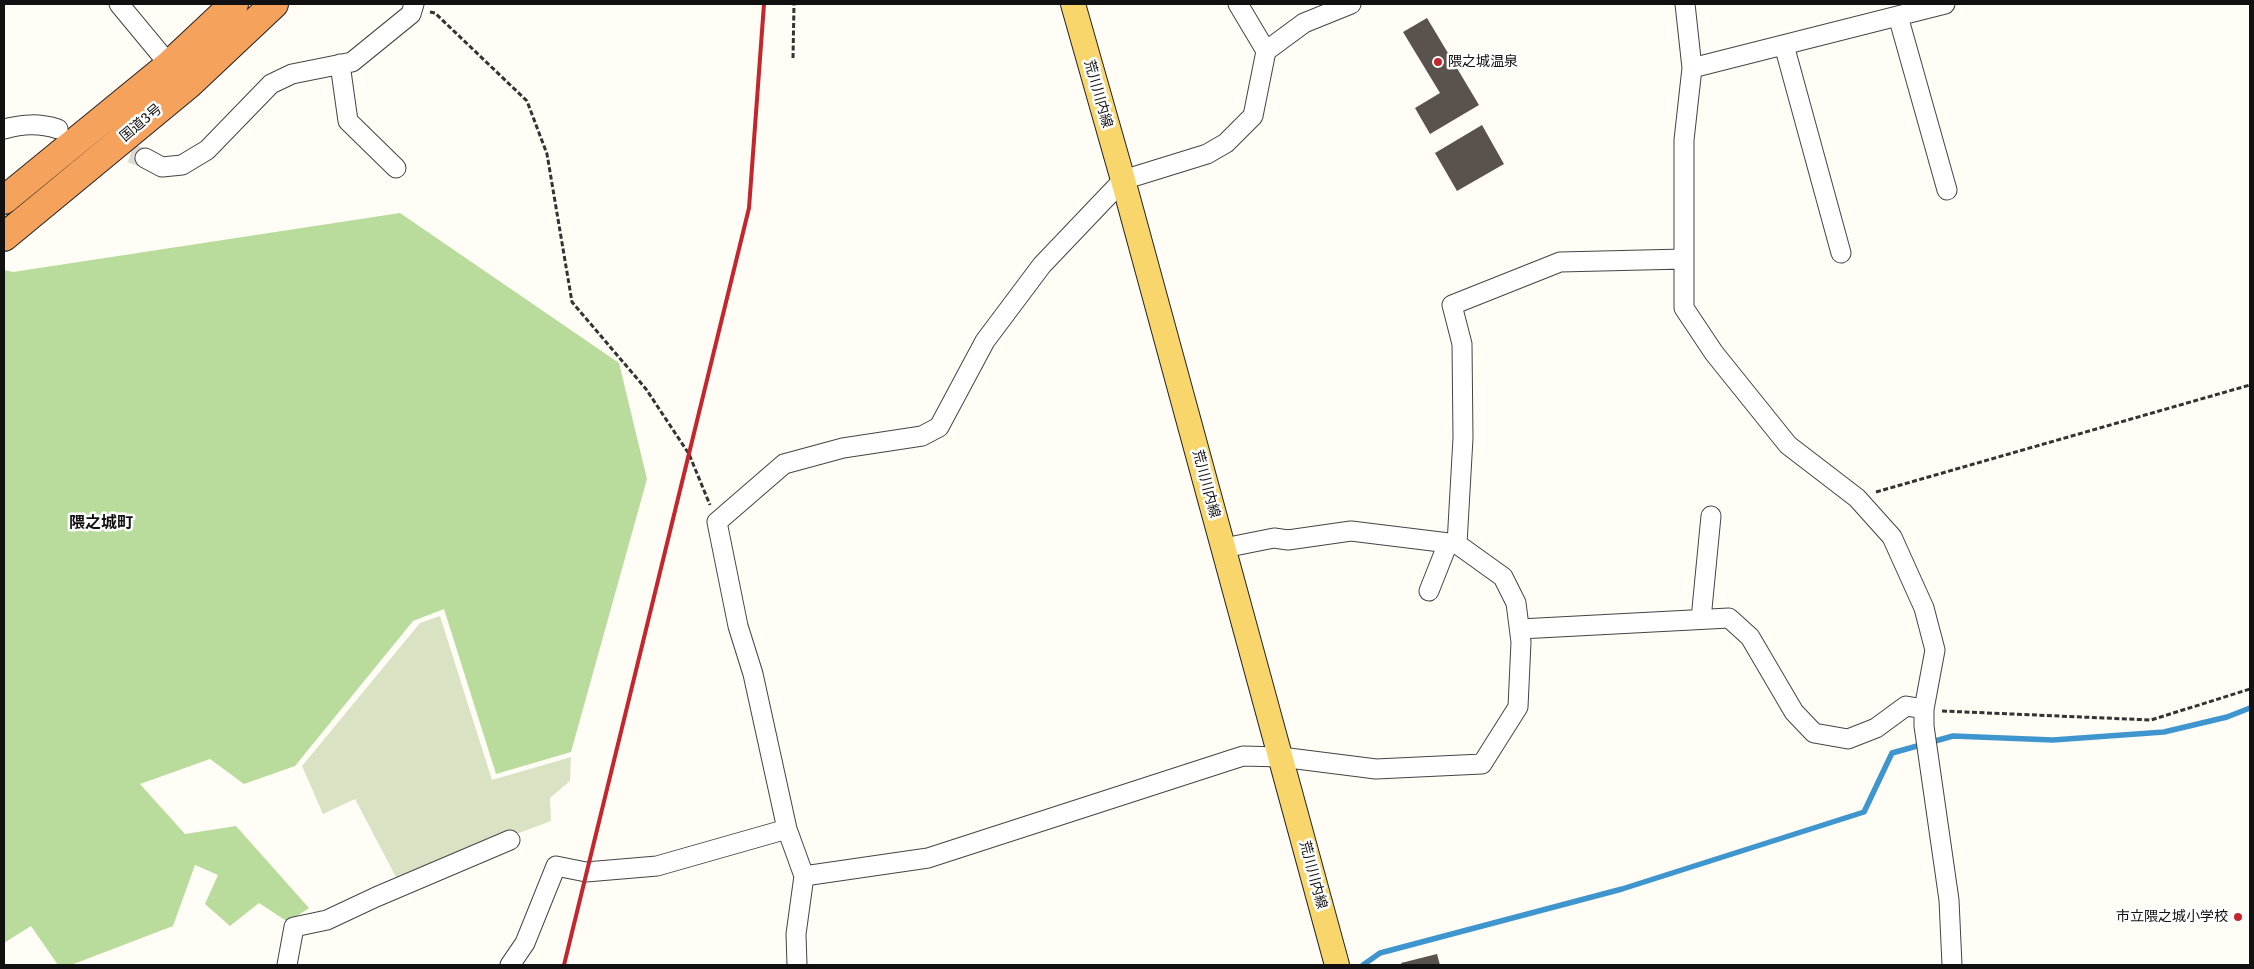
<!DOCTYPE html>
<html>
<head>
<meta charset="utf-8">
<style>
	body { margin:0 }
	#map { position:relative; width:2254px; height:969px; overflow:hidden; background:#fffdf5; font-family:Literata,serif }
	canvas { display:block }
	.frame { position:absolute; inset:0; border:5px solid #111; pointer-events:none }
</style>
</head>
<body>
<div id="map">
<canvas width="2254" height="969"></canvas>
<div class="frame"></div>
</div>
<script>
const ctx = document.querySelector('canvas').getContext('2d');
ctx.lineJoin = 'round';
function paint(path, color) { ctx.fillStyle = color; ctx.fill(path, 'evenodd'); }
function trace(path, color, width, dash) { ctx.strokeStyle = color; ctx.lineWidth = width; ctx.lineCap = dash ? 'butt' : 'round'; ctx.setLineDash(dash || []); ctx.stroke(path); }
function drawText(font, color, halo, rows, align = 'center') {
  ctx.font = font + ' Literata,"Noto Sans JP",serif'; ctx.lineWidth = 5; ctx.setLineDash([]); ctx.textBaseline = 'middle'; ctx.strokeStyle = halo; ctx.fillStyle = color; for (const [text, x, y, turn = 0] of rows) {
    ctx.save(); ctx.translate(x, y); ctx.rotate((+turn || 0) * Math.PI / 180); ctx.textAlign = isNaN(turn) ? turn : align; if (halo) ctx.strokeText(text, 0, 0); ctx.fillText(text, 0, 0); ctx.restore();
  }
}
const forest = new Path2D(`
	M400,213L619,363L647,479L571,752L496,774L444,609L413,621L295,766L244,784L210,759L140,784L185,834L236,826L309,908L288,922L259,903L230,926L205,904L218,875L195,865L173,926L71,965H58L31,926L4,943V270L13,272Z`);
const cemetery = new Path2D(`
	M440,616L492,780L571,757L570,781L550,798L551,821L397,879L355,799L323,814L302,766L420,623Z`);
const stream = new Path2D(`
	M1363,965L1380,953L1622,889L1864,812L1892,753L1953,736L2053,740L2164,732L2227,717L2250,708`);
const building = new Path2D(`
	M1427,18L1479,105L1430,134L1415,108L1440,93L1403,32Z
	M1482,125L1504,164L1457,191L1435,153Z
	M1437,954L1440,965H1402L1401,963Z`);
const minorTunnel = new Path2D(`
	M104,145L145,158`);
const path = new Path2D(`
	M430,12L435,13L527,101L547,154L572,302L646,389L689,454L710,505
	M793,58L794,4
	M1876,492L2250,385
	M1942,711L2151,720L2250,689`);
const minor = new Path2D(`
	M119,4L177,74
	M1238,4L1266,51
	M1685,4L1692,68L1684,140V308L1714,353L1788,445L1857,498L1892,537L1924,608L1935,650L1924,709V726L1949,900L1952,965
	M1898,16L1947,190
	M1784,45L1841,253
	M340,64L348,121L396,168
	M1692,68L1945,4
	M4,129C23,124 39,123 58,129
	M145,158L162,167L182,165L207,150L271,84L292,74L352,62L411,14L414,4
	M1457,544L1463,438L1462,344L1452,305L1560,262L1684,259
	M1429,591L1448,543
	M1701,619L1711,516
	M1520,629L1729,618L1750,637L1794,712L1814,733L1848,739L1876,728L1906,706L1924,709
	M804,876L928,858L1243,756L1281,757L1376,769L1482,764L1518,707L1521,642L1516,603L1503,577L1457,544L1351,531L1288,540L1274,538L1224,548
	M287,965L294,927L327,920L376,897L510,840
	M510,965L525,943L556,866L586,872L657,866L787,829
	M797,965L796,934L804,876L787,829L753,674L738,626L717,522L784,464L843,448L922,436L939,427L985,341L1042,265L1123,180L1207,154L1226,143L1253,116L1266,51L1304,23L1351,4`);
const major = new Path2D(`
	M1073,4L1123,180L1337,965`);
const highway = new Path2D(`
	M4,200L169,65L234,4
	M4,237L188,85L274,4`);
const rail = new Path2D(`
	M564,965L749,208L764,4`);
const markers = [
	[1438,62,5,"#c4262e"],
	[2238,917,5,"#c4262e"]
];
const poiNames = [
	["隈之城温泉",1448,62],
	["市立隈之城小学校",2228,917,"right"]
];
const streetNames = [
	["荒川川内線",1098,94,74],
	["国道3号",141,123,-40],
	["荒川川内線",1206,484,75],
	["荒川川内線",1313,875,75]
];
const quarterNames = [
	["隈之城町",101,523]
];
paint(forest, '#b9dc9c');
paint(cemetery, '#d9e3c4');
trace(stream, '#3f96cf', 5.5);
paint(building, '#5a524d');
trace(minorTunnel, '#dbdad3', 19, [19, 9]);
trace(minor, '#444', 21);
trace(major, '#222', 26);
trace(highway, '#222', 30);
trace(path, '#333', 3, [5, 2.5]);
trace(minor, '#fff', 19);
trace(major, '#f9d66b', 24);
trace(highway, '#f5a25d', 28);
trace(rail, '#c4262e', 4);
for (const [x, y, r, color] of markers) { const dot = new Path2D(); dot.arc(x, y, r, 0, 2 * Math.PI); ctx.fillStyle = color; ctx.fill(dot); trace(dot, '#fff', 2); }
drawText('14px', '#111', '#fff', poiNames, 'left');
drawText('14px', '#111', '#fff', streetNames);
drawText('bold 16px', '#111', '#fff', quarterNames);
</script>
</body>
</html>
